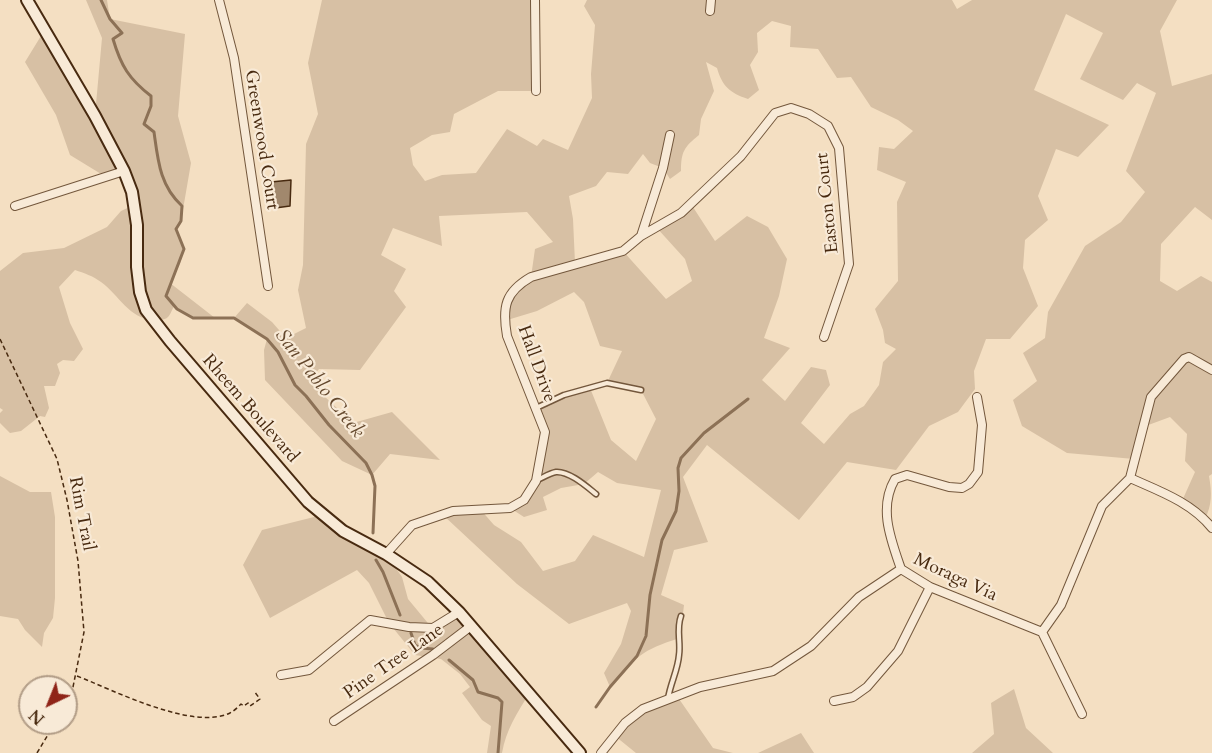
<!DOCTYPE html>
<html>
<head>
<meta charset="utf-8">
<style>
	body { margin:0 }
	#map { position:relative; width:1212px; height:753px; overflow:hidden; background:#f4dfc2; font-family:Cardo,serif }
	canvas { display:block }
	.north { position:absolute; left:18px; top:675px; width:60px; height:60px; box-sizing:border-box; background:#f8ead7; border:2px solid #b29d87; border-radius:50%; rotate:223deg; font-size:16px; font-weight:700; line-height:24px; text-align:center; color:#482a10 }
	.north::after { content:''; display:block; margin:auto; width:21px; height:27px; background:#8f2418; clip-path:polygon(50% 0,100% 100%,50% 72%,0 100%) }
</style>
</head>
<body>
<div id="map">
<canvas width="1212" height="753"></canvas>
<div class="north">N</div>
</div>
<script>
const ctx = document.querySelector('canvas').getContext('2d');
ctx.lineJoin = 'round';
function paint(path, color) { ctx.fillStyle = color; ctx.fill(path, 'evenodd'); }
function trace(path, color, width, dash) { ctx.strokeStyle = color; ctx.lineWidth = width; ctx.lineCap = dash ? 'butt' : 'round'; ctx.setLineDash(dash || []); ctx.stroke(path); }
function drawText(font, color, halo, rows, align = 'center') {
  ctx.font = font + ' Cardo,serif'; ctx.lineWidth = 4.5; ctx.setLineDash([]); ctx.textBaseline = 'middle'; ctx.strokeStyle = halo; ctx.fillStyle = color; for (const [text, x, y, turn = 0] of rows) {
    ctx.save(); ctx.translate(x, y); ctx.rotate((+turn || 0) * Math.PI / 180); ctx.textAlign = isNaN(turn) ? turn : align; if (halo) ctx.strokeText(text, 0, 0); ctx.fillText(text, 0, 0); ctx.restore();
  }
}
const green = new Path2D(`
	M86,0H107L110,19L185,34L178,116L191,163L181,221L176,229L184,249L180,264L170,283L215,318H193L174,306C168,319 168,320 154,320C129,319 119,295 101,282C93,276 84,273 75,270L59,287L70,323L83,349L74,361L63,360L57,364L60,373L55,386H44L49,408L45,417L40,416L21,431L10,433L0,423V413L3,410L0,408V271L23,253L64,248L107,227L121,211L134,205L124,171L106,177L70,155L56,115L25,62L44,31L95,115L102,38Z
	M322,0H535L536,91H498L454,114L450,132L432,135L410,148L413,165L425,181L442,175L476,173L507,129L537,146L543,139L568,150L592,98L591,74L595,25L584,6L587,0H952L957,9L972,0H1177L1160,31L1172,86L1212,74V220L1195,207L1161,244L1160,281L1177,291L1201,276L1212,282V474L1209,476C1212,493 1212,505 1205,519L1182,501L1195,472L1185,461L1187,434L1170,417L1143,427L1134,459L1067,453L1022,426L1013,400L1037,381L1023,353L1045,338L1048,312L1085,246L1121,222L1145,192L1126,171L1156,93L1137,83L1123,100L1080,79L1103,33L1066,14L1034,90L1109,125L1078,157L1056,149L1038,196L1048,220L1025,240L1023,268L1038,306L1010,339H986L974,371L975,389L958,412L929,426L896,470L847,462L799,520L707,445L683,477L708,542L674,550L661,595L684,605L680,638C641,650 636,657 610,687L604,673L621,644L631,611L627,603L569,624L517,584L443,515L480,509L494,525L521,542L543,571L575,561L593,535L644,557L661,490L617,483L598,472L584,484L561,488L543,497L547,510L524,517L510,508L524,500L536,480L545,432L535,408L564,395L590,388L611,440L636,461L656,419L641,390L607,383L622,351L600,346L584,302L574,292L537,311L504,321L509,296L531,277L535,249L553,242L527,212L439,216L442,246L393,228L381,255L406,269L394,291L406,307L360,370L319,369L309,382L353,423L392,412L440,460L390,454L372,475L342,461L265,380L264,350L267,339L234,318L247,303L272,322L286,338L306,328L298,290L303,265L306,144L318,114L308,63ZM772,21L791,26L790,47L818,49L837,78L851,77L871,107L898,120L913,131L894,149L879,147L877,170L906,182L897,202L898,281L875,309L883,330L885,343L896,349L883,362L879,385L864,406L850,414L824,444L801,423L830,385L826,370L811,367L785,401L762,380L790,348L764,338L779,296L787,259L768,227L747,216L715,241L691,204L656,227L685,259L692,281L666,299L623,251L575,263L573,219L569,196L596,186L607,172L628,174L643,154L650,163L663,168L670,179L681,171C681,152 684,147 699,135L701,119L714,91L706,62L717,68C722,86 730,93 748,99L759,90L750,65L758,52L757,33Z
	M0,476L30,492H51L55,517V598L53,618L44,633L42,647L25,630L18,619L0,616Z
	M322,515L386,554L402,577L408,599L432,628L459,612L529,694C517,713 506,730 502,753H487L491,726L482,720L462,693L470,687L460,674L441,659L415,655L389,623L369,583L357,570L270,618L243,565L262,530Z
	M1014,689L1026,728L1053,753H972L994,734L991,703Z
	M677,696L713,748L733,753H636L615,736L643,709Z
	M801,733L814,753H758Z`);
const stream = new Path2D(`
	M101,0L110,19L122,33L113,39C121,66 129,79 151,96V106L144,124L154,132C158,161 160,186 182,206L181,221L176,229L184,249L166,296L177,309L193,318H234L267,339L278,352L295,385L306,396L329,425L366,463L372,475L375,486L373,533
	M376,560L383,572L400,615
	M411,633L415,645L421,648L433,649
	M449,660L473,680L478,692L498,698L502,702L498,753
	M596,707L610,687L637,656L646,636L650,595L662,540L676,511L679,491L678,468L681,458L704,433L748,399`);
const building = new Path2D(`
	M291,180L290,206L275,208L271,182Z`);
const path = new Path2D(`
	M0,339L57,459L67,500L78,561L84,632L73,687L66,703
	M77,676C113,690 193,731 230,713C234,711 238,707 241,704L244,706L248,703L250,706L260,699L254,691
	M37,753L55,723`);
const lane = new Path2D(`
	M536,408L564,395L607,383L641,390
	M537,480C542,478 550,473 556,472C569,471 586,486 596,494
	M668,699C670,684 678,670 679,655C681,642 676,629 681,616`);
const street = new Path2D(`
	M219,0L234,58L268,286
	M535,0L536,91
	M710,11L711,0
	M15,206L124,171
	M641,236L663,168L670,135
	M1130,478C1159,491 1191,502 1212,528
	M386,554L412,525L453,511L510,508L524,500L536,481L545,432L507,336C502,307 505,292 531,277L623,251L641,236L681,213L741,156L775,113L791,108L809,114L828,126L839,148L849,264L824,337
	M901,569C891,540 878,508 895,479L907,475L949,487L962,488L969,484L978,472L982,425L977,397
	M1042,632L1061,605L1102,506L1130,478L1151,397L1184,359L1189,357L1212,370
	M1042,632L1082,714
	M281,675L309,670L370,620L409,627L433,628L459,612
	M834,701L853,697L867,687L898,651L930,587
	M334,721L433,655L471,626
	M601,753L625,723L643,709L700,687L773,671L811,646L859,597L901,569L930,587L1042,632`);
const secondary = new Path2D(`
	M27,0L95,116L124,171L132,192L137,225V267L140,292L146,310L170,341L308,502L343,531L386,554L428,582L459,612L580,753`);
const streetNames = [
	["Greenwood Court",261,140,81],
	["Easton Court",828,203,-96],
	["Hall Drive",536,364,70],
	["Rheem Boulevard",250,409,49],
	["Rim Trail",81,514,79],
	["Moraga Via",955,578,25],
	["Pine Tree Lane",394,662,-35]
];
const waterNames = [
	["San Pablo Creek",319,384,52]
];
paint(green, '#d7c0a4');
trace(stream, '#8c7156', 3);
paint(building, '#a1886d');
trace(building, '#482a10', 1.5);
trace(lane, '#73573c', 7);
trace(street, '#73573c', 10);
trace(secondary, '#482a10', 14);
trace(path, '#482a10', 1.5, [4.5, 3]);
trace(lane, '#f8ead7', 4);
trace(street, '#f8ead7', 8);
trace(secondary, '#f8ead7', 10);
drawText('18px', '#482a10', '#f8ead7', streetNames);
drawText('italic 20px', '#64482d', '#f8ead7', waterNames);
</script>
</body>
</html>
